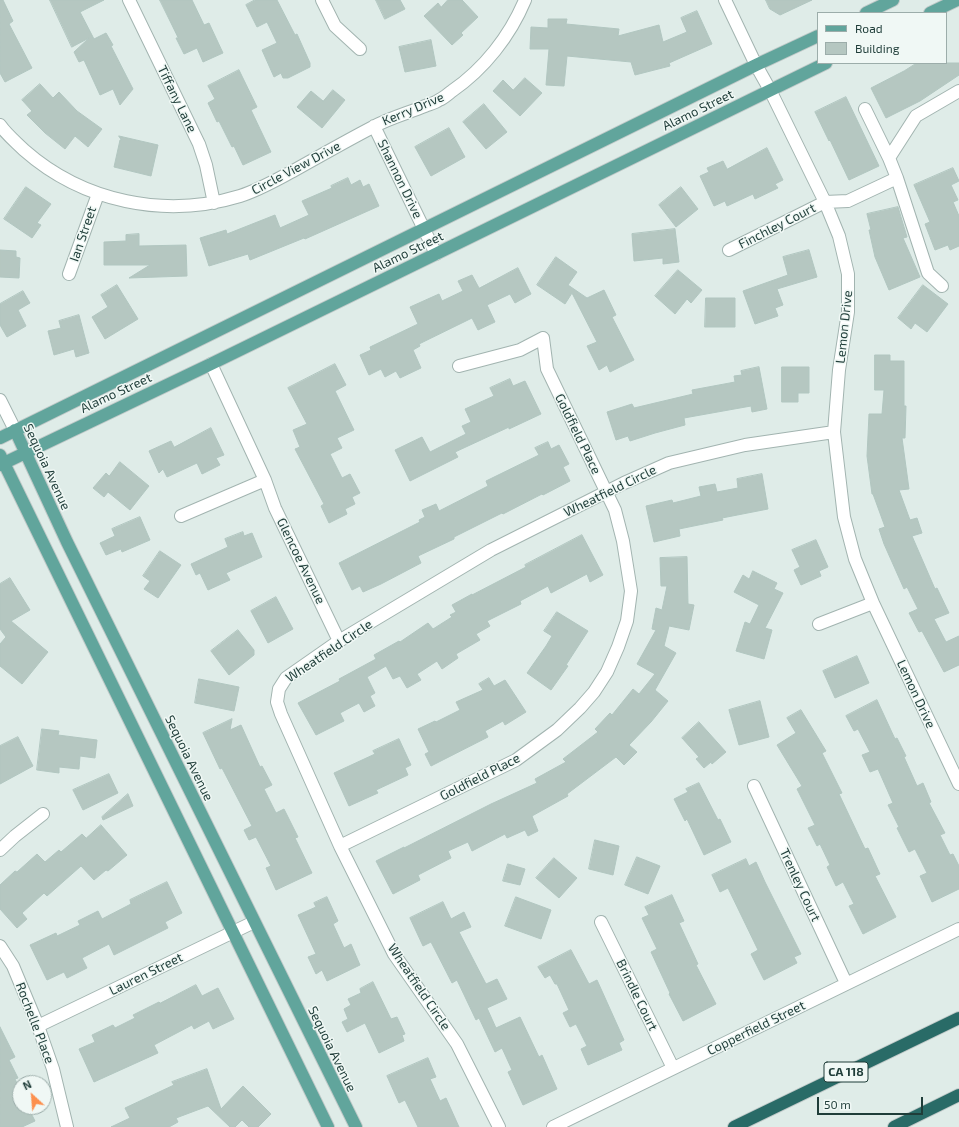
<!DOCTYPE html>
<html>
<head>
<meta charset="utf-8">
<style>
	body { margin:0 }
	#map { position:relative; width:959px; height:1127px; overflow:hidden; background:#dfece8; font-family:"Exo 2",sans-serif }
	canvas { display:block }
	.legend { position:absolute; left:817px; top:12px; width:130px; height:52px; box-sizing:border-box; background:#f0f8f5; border:1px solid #9cadaa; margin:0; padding:5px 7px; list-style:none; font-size:12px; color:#1f3d39 }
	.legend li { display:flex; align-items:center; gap:8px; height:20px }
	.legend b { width:20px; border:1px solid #9cadaa }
	.north { position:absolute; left:12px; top:1075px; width:40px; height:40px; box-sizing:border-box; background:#f0f8f5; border:1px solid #9cadaa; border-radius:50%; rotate:334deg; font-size:11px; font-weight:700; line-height:16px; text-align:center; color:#1f3d39 }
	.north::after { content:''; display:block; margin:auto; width:14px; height:18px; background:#fc904e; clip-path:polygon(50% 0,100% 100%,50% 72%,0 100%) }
	.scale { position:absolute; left:817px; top:1097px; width:106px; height:18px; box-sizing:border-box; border:2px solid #1f3d39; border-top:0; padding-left:5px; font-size:12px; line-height:14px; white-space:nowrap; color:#1f3d39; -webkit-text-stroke:3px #f0f8f5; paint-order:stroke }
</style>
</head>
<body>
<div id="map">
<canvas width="959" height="1127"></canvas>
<ul class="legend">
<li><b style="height:5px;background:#61a59c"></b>Road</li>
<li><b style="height:11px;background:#b5c7c1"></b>Building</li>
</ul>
<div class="north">N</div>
<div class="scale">50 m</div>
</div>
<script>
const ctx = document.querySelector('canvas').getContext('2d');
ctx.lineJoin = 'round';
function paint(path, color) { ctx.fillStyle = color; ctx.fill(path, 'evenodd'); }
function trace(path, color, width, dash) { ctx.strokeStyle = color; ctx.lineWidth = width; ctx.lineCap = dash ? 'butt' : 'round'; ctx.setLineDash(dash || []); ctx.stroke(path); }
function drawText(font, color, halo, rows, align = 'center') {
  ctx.font = font + ' "Exo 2",sans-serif'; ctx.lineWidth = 3; ctx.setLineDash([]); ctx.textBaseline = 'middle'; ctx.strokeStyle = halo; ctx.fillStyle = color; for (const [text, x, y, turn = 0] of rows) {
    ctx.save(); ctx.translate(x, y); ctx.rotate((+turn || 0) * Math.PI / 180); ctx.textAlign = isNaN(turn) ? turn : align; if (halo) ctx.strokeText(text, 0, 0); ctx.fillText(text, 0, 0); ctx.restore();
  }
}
const building = new Path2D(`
	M0,0H3L13,21L9,24L32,68L5,82L0,73Z
	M50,0H104L80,12L94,39L106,33L113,45L111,46L133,89L120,105L113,89L100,95L84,60L79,62L74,52L89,38L72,47Z
	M160,0H192L204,25L209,23L223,53L203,62L197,48L184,54L176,38H178Z
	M255,0H277L295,35L297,34L310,63V67L288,78H283L281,73L274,77L262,50L277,43L267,22L257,27L246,5Z
	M376,0H400L405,9L385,19Z
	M448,0H462L478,17L461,33L463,35L452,45L424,16L438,3L441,7Z
	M766,0H812L780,15L770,9Z
	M697,11L712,44L669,63L670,66L635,75L631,62L567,56L564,86L546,85L549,49H530L531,27L548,28V19H567L566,24L619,29L618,36L659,25L663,42L687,32L681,18Z
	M431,40L436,66L405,72L399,47Z
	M917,63H959V75L920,101L886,118L871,88L904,71Z
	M239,70L257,107L251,110L271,152L243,165L234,146L232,147L219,121L217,122L208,103L215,99L208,86Z
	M525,78L542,93L520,116L493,91L503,80L513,90Z
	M40,84L53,98L59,92L77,111L102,129L88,147L75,136L65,149L45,133L27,115L32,111L22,100Z
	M333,90L345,100L322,128L297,107L311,91L323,101Z
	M846,97L879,166L849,180L830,140L829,141L815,112Z
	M484,104L507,132L486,149L463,122Z
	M449,128L465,157L431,176L415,147Z
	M119,136L158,145L151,176L114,167L120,140H121Z
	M767,148L783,180L775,184L778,188L755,199L753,194L727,206L725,201L714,206L700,176L709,172L707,168L723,161L727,169Z
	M953,168L959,181L951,185L958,200L953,202L959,216V246L950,250L948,245L935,250L925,224L930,222L914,185Z
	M348,178L351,185L360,180L363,187L369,184L379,206L305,239L304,238L250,260L248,254L209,266L200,238L226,230L227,234L275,215L280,228L309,215L302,201L332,188L331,186Z
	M26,187L51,204L37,223L41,225L32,238L4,219Z
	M681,187L698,209L676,227L659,205Z
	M898,207L907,237L903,238L920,277L889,290L875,257L869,230H871L867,214Z
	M675,229L679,262L663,264V258L634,261L632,234Z
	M139,234V246L186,245L187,276L129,278L150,265H104V242L126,241V235Z
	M0,250L16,251V257L20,258L19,278L0,277Z
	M809,250L817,277L777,289L783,305L775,308L778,316L755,324L743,291L788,275L783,257Z
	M556,257L577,272L568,285L587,298L604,290L616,315L612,317L634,360L610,372L607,365L599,370L587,346L597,342L572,293L565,304L537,285Z
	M518,268L531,294L515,303L510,294L487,305L495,322L478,330L472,318L419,344L420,346L413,350L421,368L400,378L396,371L385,377L381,369L369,375L360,355L371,350L370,347L418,324L410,307L439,294L442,301L463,291L458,281L472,275L479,288Z
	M678,270L702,290L691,303L687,299L675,314L655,296Z
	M117,285L138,319L105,339L92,317L108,307L101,295Z
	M923,285L948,304L927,332L915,323L911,329L898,318Z
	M23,291L30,303L18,310L26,326L7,337L0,325V304Z
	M706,298H735V327H705Z
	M79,315L89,353L76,357L74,349L54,355L48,331L61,328L59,321Z
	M875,355H890V361H904V406H906L905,438H902L909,489L899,490L910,520L917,518L922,533L912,536L935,589L937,588L949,613L934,619L946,642L959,636V665L944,672L922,631L919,632L909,613L918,609L907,587L904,589L884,544L879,529L885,527L873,494H872L867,456L869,414H882L884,390H875Z
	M335,364L346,385L335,391L354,430L337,438L342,448L330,454L342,478L350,474L360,493L352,497L355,504L345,509L347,514L329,523L321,506L324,504L295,449L300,447L293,430L307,424L288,388Z
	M759,367L767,409L752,412L751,406L684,418L685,425L655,433L630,441L628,436L616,440L607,412L632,404L634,408L693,394L692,390L735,382L734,376L742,375L741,371Z
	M782,367H809V393H798V402H782Z
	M510,379L513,386L525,381L541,414L509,429V427L455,452L458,457L410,481L395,450L422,437L430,452L466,434L462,426L471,422L465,409L494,396L490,388Z
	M211,428L224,455L216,458L220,465L202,474L197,463L167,477L163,469L159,473L149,451L171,441L174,447Z
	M548,442L551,449L559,445L569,464L563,467L570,481L543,495L542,494L503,514L502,513L454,537V539L418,556L421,563L381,584L363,592L360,586L352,590L339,563L420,522L419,520L425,517L422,510L436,504L439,511L488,486L486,481L539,455L535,448Z
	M120,462L149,486L130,510L108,492L104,497L93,488L106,473L109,476Z
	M762,474L768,509L722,518L723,520L679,529L680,536L654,542L646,506L672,500L673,503L701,496L699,487L715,484L717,492L738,488L737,479Z
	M140,517L150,540L122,552L121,549L106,555L100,543L115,536L112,529Z
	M243,532L244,536L252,533L262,557L226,573L230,580L208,590L200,573L196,575L191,564L228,547L225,539Z
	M582,535L603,575L590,582L587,574L551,593L548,586L520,601L521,604L487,621L490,626L476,634L480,640L456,654L458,658L442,669L437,661L417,674L421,680L407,688L400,676L393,679L386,666L367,677L375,693L370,696L375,706L364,712L359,703L340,713L344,721L316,735L298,703L340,681L339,679L376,659L374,655L399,641L400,642L428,623L433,629L452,617L450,615L456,612L452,605L472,594V595L526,567L525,565Z
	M816,540L828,567L819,571L821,576L801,585L794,570L800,567L792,550Z
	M160,551L181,565L158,598L144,589L150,581L143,576Z
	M687,557L688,604L694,605L689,630L669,626L664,646L676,653L655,690L668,701L651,722L629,745L637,752L624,765L616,757L567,794L568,796L532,816L538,831L528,836L525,830L507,838L505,834L472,851L468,842L448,851L451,858L418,875L420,880L393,894L376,861L404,847V848L491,804L537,783L535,779L566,762L563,759L598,732L595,729L610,713L612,715L633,689L639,694L655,674L637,664L656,630L652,629L656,608L662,610L667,586H661L660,558Z
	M753,571L777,583L774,589L783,593L765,628L772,630L764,659L736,651L745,622L750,624L759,605L734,592L743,575L749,579Z
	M10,578L30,610L11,621L48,652L22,684L0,666V644L6,637L0,629V584Z
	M276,597L293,629L268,643L251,611Z
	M557,612L588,631L566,665L568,666L551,690L527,673L546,646L552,636L544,631Z
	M238,630L254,650V655L229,675L211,651Z
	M857,656L869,683L835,698L823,671Z
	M489,678L494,686L505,680L526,712L505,725L503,721L485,731L488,737L431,766L425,754L429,752L418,729L435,721L436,722L460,710L456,702L483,690L479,684Z
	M199,679L239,687L234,711L195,703Z
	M877,700L895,739L897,738L906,756L904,757L917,786L923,783L931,802L929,803L945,833L940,835L950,855L953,854L959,866V889L932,902L920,876L927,873L915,849L909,852L897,828L899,827L888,805L893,803L878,769L870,772L862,755L870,752L858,729L854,731L846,716Z
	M760,701L769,737L739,745L729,710Z
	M801,710L826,751L822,753L842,793L839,794L865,849L868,848L880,874L875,876L896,917L863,934L849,906L854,904L843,882L836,886L827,867L830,865L820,844L817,846L808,828L815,825L797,789L802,786L777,745L796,733L787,718Z
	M232,719L230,730L241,725L260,767L262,766L272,785L264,789L276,813L284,809L298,837L295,838L312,873L276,890L266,868L271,866L256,837L249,840L244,830L252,826L222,768L220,769L203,733Z
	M699,722L726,752L712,764L711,762L704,768L696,759L699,757L682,738Z
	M42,729L59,731L58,735L97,740L95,758L80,756L79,769L59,767V773L37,770Z
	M18,737L33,766L0,784V746Z
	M399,739L411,765L405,768L408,775L376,790L378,793L349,806L334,773L375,754L373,751Z
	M109,774L118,793L83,810L73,790Z
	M699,783L718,820L720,819L731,842L704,855L687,819L685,821L674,799L688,792L686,789Z
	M128,794L133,806L103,820L102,817Z
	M101,825L127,855L108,871L106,870L94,880L81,866L47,896L44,893L22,913L27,919L17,928L0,909V885L15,871L17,872L37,854L45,862L59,850L61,852L82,834L86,838Z
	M595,840L619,846L613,875L589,869Z
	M637,857L660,866L648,894L625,885Z
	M554,858L577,878L559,898L536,878Z
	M746,859L749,866L756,862L765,882L801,954L794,957L797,963L764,980L751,954L758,950L728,888L720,892L712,875Z
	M508,864L525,869L520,885L503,881Z
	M167,882L182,913L165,922L168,928L114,955L109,944L82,958L87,968L67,978L64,972L47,980L30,945L56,933L57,936L80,925L78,921L98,911L102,919L131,904L130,900Z
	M672,895L684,921L679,923L698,964L696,965L716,1004L683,1021L669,994L670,993L651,952L657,949L642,918L649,915L645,907Z
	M327,897L338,921L333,924L344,948L351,944L360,965L327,981L322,970L316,974L308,957L316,954L298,915L316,907L314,903Z
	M516,897L551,910L541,939L505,926Z
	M443,902L451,919L464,912L471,927L459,932L486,984L497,979L507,999L487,1008L496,1028L520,1017L539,1057L542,1055L557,1089L523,1105L508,1072L512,1070L502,1048L495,1052L479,1018L476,1020L457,980L452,983L431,942L423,946L410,918Z
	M571,950L589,984L597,980L624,1040L619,1043L622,1050L588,1065L581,1049L587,1046L576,1024L570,1027L563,1013L569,1010L557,984H555L550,975L545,978L538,967Z
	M373,982L391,1019L397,1017L405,1034L402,1035L404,1041L379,1053L365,1023L347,1032L342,1022L348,1019L344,1009L351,1005L348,999L361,993L360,989Z
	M196,985L202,996L218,988L234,1019L213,1029L209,1021L194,1029L192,1025L154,1045L158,1053L94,1082L79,1049L95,1042L92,1035L113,1025L115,1028L135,1018L133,1015L159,1002L160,1003Z
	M0,1027L15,1057L9,1060L18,1078L15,1079L20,1090V1107H28L35,1121L22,1127H0Z
	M428,1058L436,1077L430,1079L440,1101L446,1098L459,1127H418L405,1100L399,1103L387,1076Z
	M207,1069L221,1109L243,1086L271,1114L258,1127H249L242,1120L235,1127H230L208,1106L176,1118L178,1122L169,1127H111L130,1118L125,1108L174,1085L172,1082Z`);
const minor = new Path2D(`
	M129,0L199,144L206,165L214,203
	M322,0L335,26L360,49
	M725,0L756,65L770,90L825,202L839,236L848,274V312L839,370L834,432L844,517L855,559L873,603L959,784
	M865,109L889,158
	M0,125C7,135 16,142 24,150C83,202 165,219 240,196C259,190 276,180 293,171C320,156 346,141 373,127C389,118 408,113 425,106C430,104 435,103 439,100C444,98 448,94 452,91C484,69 510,36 525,0
	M374,126L436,254
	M897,178L928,273L942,286
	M729,250L825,202L848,201L897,178L889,158L916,116L959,91
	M69,274L98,194
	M211,364L265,480L275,508L339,641
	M0,400L15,430
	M181,516L265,480
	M819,624L873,603
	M754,786L846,983
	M340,846L516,760L557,730L580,708L594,692L607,672L618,647L627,621L631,591L623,541L615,510L547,369L543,338L520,350L459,366
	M0,850L15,836L43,814
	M601,922L673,1068
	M0,946L13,966L38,1026L53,1069L67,1127
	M38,1026L254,922
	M499,1127L457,1044L394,954L340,846L281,714L277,702L279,689L286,678L339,641L491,550L624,483L669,463L745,445L834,432
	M553,1127L959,929`);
const major = new Path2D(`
	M866,13L893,0
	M930,13L957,0
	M15,430L67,542L356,1127
	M0,438L756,65L818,36
	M0,455L328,1127
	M0,465L211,364L826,63`);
const highway = new Path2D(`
	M734,1127L959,1018
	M894,1127L959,1095`);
const shields = [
	[846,1072,44]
];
const shieldNames = [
	["CA 118",846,1072]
];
const streetNames = [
	["Tiffany Lane",177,99,64],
	["Kerry Drive",413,109,-23],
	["Alamo Street",698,110,-26],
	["Circle View Drive",296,168,-28],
	["Shannon Drive",400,179,64],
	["Finchley Court",777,226,-27],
	["Ian Street",83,234,-71],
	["Alamo Street",408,252,-26],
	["Lemon Drive",844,327,-84],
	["Alamo Street",116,393,-25],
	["Goldfield Place",578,434,64],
	["Sequoia Avenue",47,467,65],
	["Wheatfield Circle",610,491,-26],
	["Glencoe Avenue",301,561,64],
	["Wheatfield Circle",329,651,-34],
	["Lemon Drive",916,694,65],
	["Sequoia Avenue",189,758,64],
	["Goldfield Place",480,777,-27],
	["Trenley Court",800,885,65],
	["Lauren Street",146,974,-26],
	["Wheatfield Circle",419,987,56],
	["Brindle Court",637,995,64],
	["Rochelle Place",35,1023,69],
	["Copperfield Street",756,1028,-26],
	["Sequoia Avenue",332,1049,64]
];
paint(building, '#b5c7c1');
trace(building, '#b1c6c0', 1);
trace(minor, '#a2b4b0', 14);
trace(major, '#c0c9c8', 14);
trace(highway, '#c0c9c8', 14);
trace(minor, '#fff', 12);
trace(major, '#61a59c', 12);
trace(highway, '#296b67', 12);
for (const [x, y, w] of shields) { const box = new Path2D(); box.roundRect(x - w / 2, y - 10, w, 20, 3); ctx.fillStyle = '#f0f8f5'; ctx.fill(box); trace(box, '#1f3d39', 1); }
drawText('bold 12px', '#1f3d39', null, shieldNames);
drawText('13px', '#1f3d39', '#f0f8f5', streetNames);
</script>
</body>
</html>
